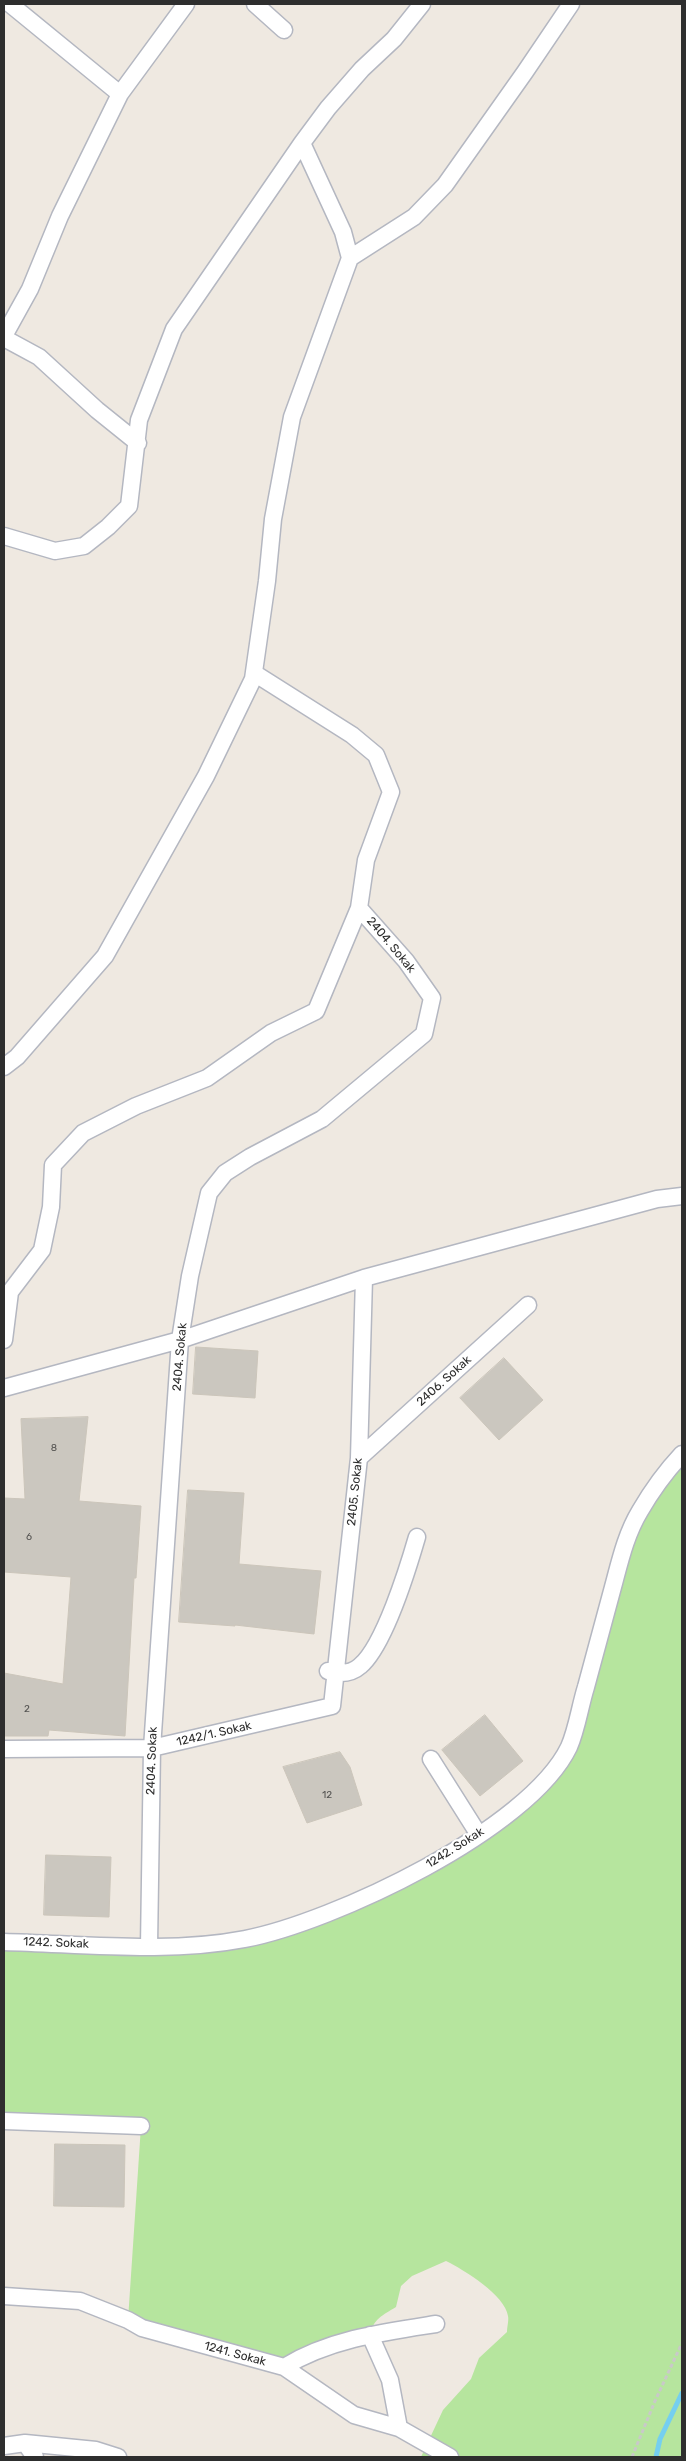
<!DOCTYPE html>
<html>
<head>
<meta charset="utf-8">
<style>
	body { margin:0 }
	#map { position:relative; width:686px; height:2461px; overflow:hidden; background:#efe9e1; font-family:Rubik,sans-serif }
	canvas { display:block }
	.frame { position:absolute; inset:0; border:5px solid #2e2e2e; pointer-events:none }
</style>
</head>
<body>
<div id="map">
<canvas width="686" height="2461"></canvas>
<div class="frame"></div>
</div>
<script>
const ctx = document.querySelector('canvas').getContext('2d');
ctx.lineJoin = 'round';
function paint(path, color) { ctx.fillStyle = color; ctx.fill(path, 'evenodd'); }
function trace(path, color, width, dash) { ctx.strokeStyle = color; ctx.lineWidth = width; ctx.lineCap = dash ? 'butt' : 'round'; ctx.setLineDash(dash || []); ctx.stroke(path); }
function drawText(font, color, halo, rows, align = 'center') {
  ctx.font = font + ' Rubik,sans-serif'; ctx.lineWidth = 4.5; ctx.setLineDash([]); ctx.textBaseline = 'middle'; ctx.strokeStyle = halo; ctx.fillStyle = color; for (const [text, x, y, turn = 0] of rows) {
    ctx.save(); ctx.translate(x, y); ctx.rotate((+turn || 0) * Math.PI / 180); ctx.textAlign = isNaN(turn) ? turn : align; if (halo) ctx.strokeText(text, 0, 0); ctx.fillText(text, 0, 0); ctx.restore();
  }
}
const green = new Path2D(`
	M682,1454V2457H421L443,2410L471,2379L479,2358L507,2332C507,2327 509,2320 508,2316C505,2295 464,2270 446,2261L412,2276L401,2286L396,2307C383,2315 373,2319 370,2335L284,2367L128,2320L141,2126L4,2121V1942L177,1946L308,1921L479,1835L569,1747L625,1545Z`);
const stream = new Path2D(`
	M656,2457L660,2439L682,2393`);
const building = new Path2D(`
	M196,1347L258,1351L255,1398L193,1394Z
	M504,1358L543,1400L499,1440L460,1398Z
	M88,1417L79,1501L141,1506L136,1578H134L125,1736L49,1730L48,1736H4V1673L63,1684L71,1577L4,1572V1498L25,1499L21,1419Z
	M188,1490L244,1493L239,1564L321,1571L314,1634L235,1625V1626L179,1622Z
	M485,1715L523,1761L480,1796L442,1750Z
	M340,1752L350,1767L362,1805L307,1823L283,1767Z
	M46,1855L111,1857L109,1917L44,1915Z
	M55,2144L125,2145L124,2207L54,2206Z`);
const path = new Path2D(`
	M632,2457L655,2401L682,2343`);
const minor = new Path2D(`
	M10,4L120,94
	M255,4L284,30
	M350,258L414,217L445,185L525,72L571,4
	M4,336L30,289L60,216L120,94L186,4
	M4,338L39,357L97,410L138,443
	M4,536L55,551L84,546L108,527L129,506L139,420L174,329L302,143
	M4,1067L17,1057L105,956L206,776L253,679L267,581L273,519L292,417L350,258L343,232L302,143L328,108L362,69L394,39L422,4
	M4,1340L10,1292L42,1250L51,1207L53,1165L83,1133L136,1106L207,1078L271,1033L316,1011L359,908L366,860L391,792L376,755L352,735L254,673
	M4,1388L180,1340L364,1278L657,1199L682,1196
	M359,1458L528,1305
	M328,1671C339,1674 351,1674 360,1666C384,1646 408,1568 417,1537
	M4,1749L152,1748L332,1706L359,1458L364,1278
	M431,1759L479,1835
	M4,1942C83,1944 167,1954 245,1939C333,1922 529,1830 569,1747C577,1729 580,1706 586,1687C595,1654 604,1620 613,1587C620,1561 626,1534 640,1511C651,1492 667,1470 682,1454
	M149,1946L152,1748L180,1340L190,1276L209,1193L225,1173L250,1157L322,1119L424,1034L432,998L406,961L359,908
	M4,2121L141,2126
	M4,2296L80,2301L128,2320L142,2328L284,2367L354,2415L399,2428L450,2457
	M370,2335L390,2380L399,2428
	M284,2367C330,2339 384,2332 436,2324
	M25,2443L96,2450L118,2457
	M4,2446L25,2443L35,2457`);
const numberNames = [
	["8",54,1448],
	["6",29,1537],
	["2",27,1709],
	["12",327,1795]
];
const streetNames = [
	["2404. Sokak",391,945,50],
	["2404. Sokak",180,1357,-85],
	["2406. Sokak",444,1381,-42],
	["2405. Sokak",355,1492,-84],
	["1242/1. Sokak",214,1734,-13],
	["2404. Sokak",152,1761,-88],
	["1242. Sokak",455,1848,-32],
	["1242. Sokak",56,1943,2],
	["1241. Sokak",235,2354,15]
];
paint(green, '#b6e59e');
trace(stream, '#75cff0', 5);
paint(building, '#cbc7bf');
trace(building, '#cbc5ba', 1);
trace(minor, '#b4b7c1', 19);
trace(path, '#c9c9c9', 3, [4, 2.5]);
trace(minor, '#fff', 16);
drawText('10px', '#555452', null, numberNames);
drawText('12px', '#2e2e2e', '#fff', streetNames);
</script>
</body>
</html>
